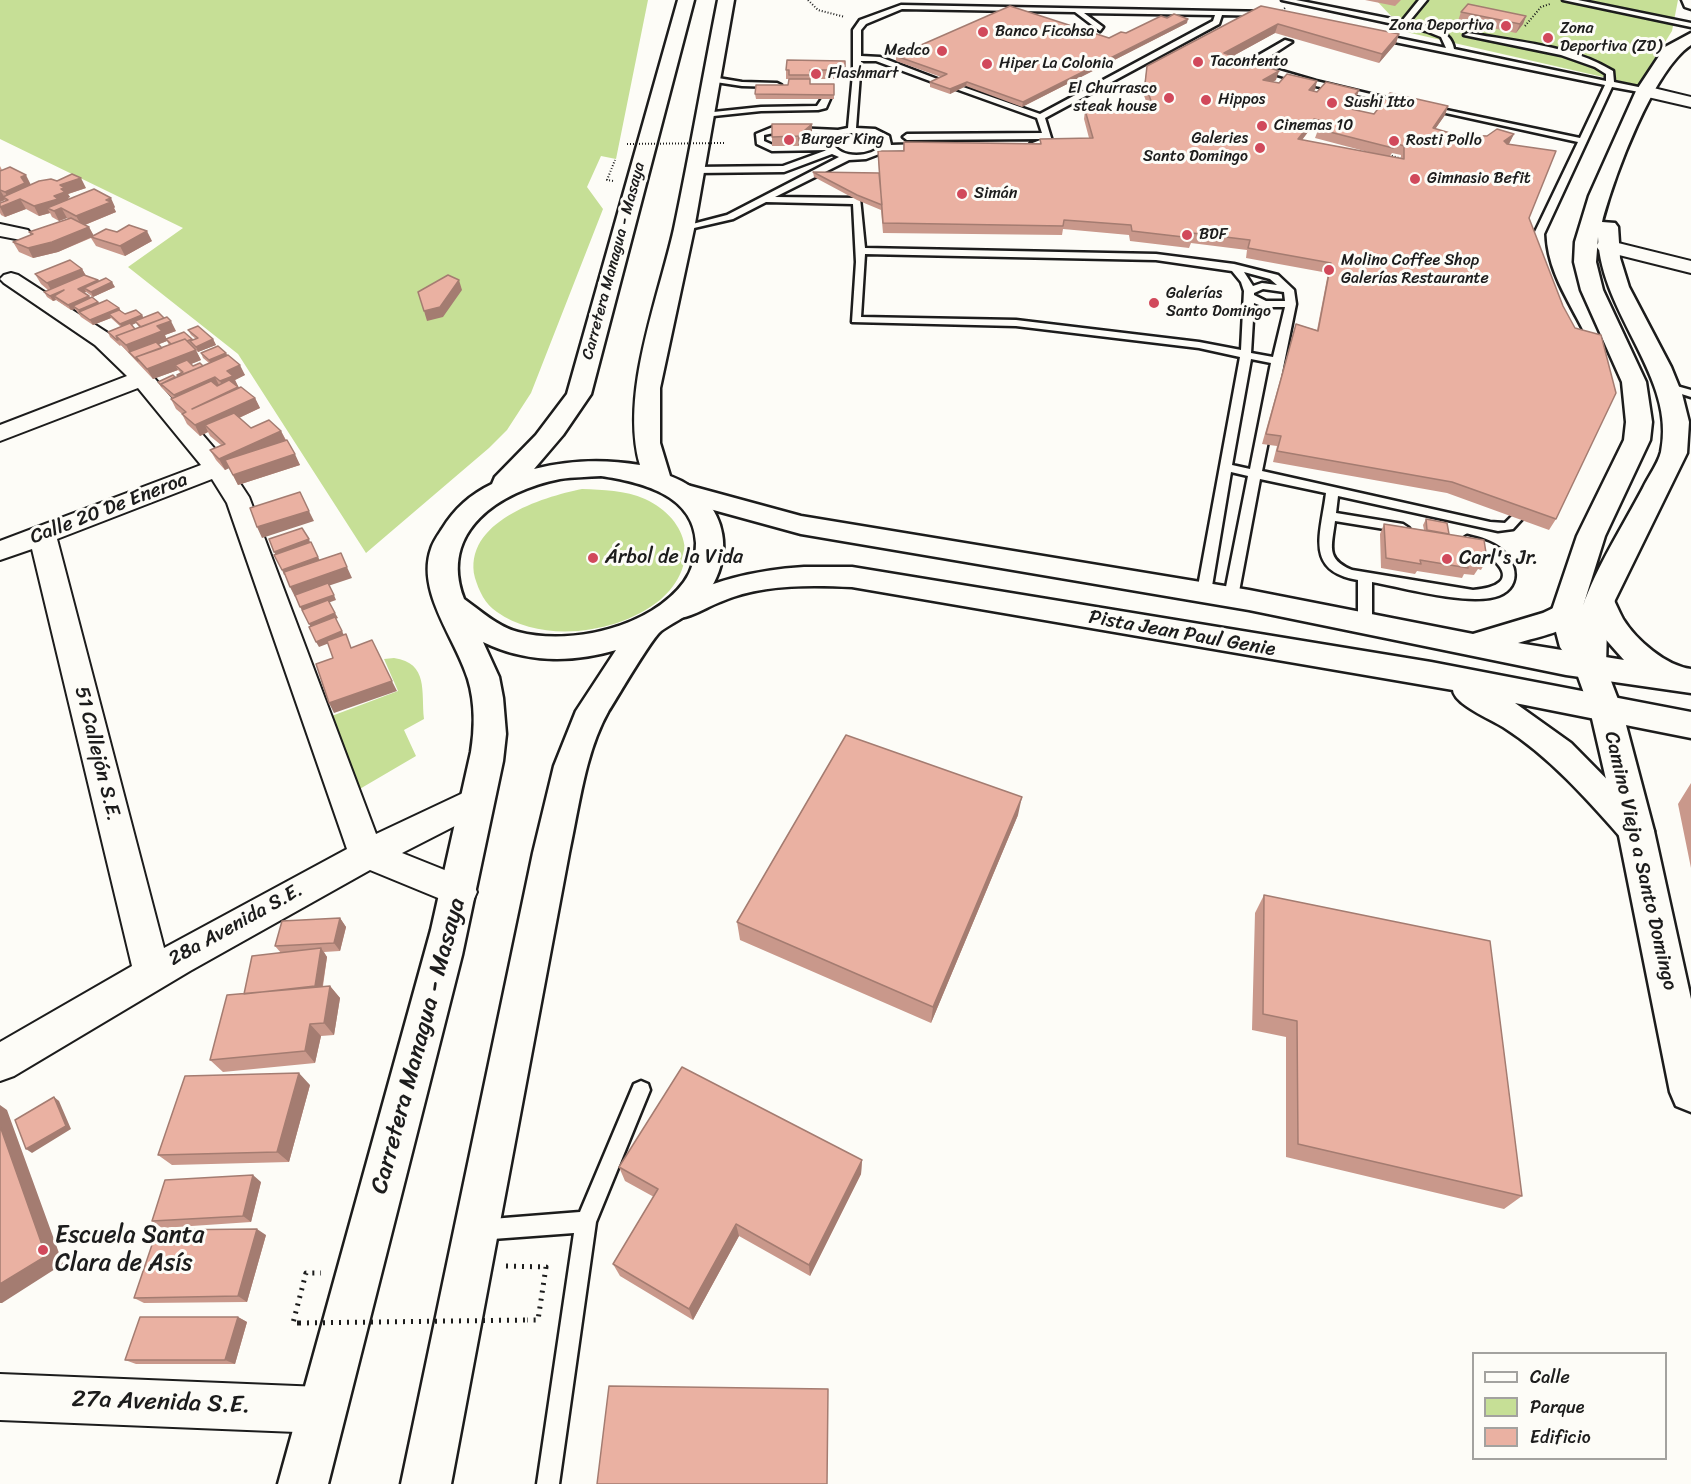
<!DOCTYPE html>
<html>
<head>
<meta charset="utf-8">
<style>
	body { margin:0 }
	#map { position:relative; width:1691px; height:1484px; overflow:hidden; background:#fdfcf7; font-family:Sriracha,sans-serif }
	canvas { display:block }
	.legend { position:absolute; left:1472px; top:1352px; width:195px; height:108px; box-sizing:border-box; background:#fdfcf7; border:2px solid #a3a29f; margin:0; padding:8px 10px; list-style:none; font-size:18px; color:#1c1c1c }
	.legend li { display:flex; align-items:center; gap:12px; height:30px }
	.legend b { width:30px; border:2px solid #a3a29f }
</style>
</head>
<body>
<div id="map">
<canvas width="1691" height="1484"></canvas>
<ul class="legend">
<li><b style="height:8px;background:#fdfcf7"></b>Calle</li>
<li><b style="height:16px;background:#c6df96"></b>Parque</li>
<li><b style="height:16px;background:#eab1a2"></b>Edificio</li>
</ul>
</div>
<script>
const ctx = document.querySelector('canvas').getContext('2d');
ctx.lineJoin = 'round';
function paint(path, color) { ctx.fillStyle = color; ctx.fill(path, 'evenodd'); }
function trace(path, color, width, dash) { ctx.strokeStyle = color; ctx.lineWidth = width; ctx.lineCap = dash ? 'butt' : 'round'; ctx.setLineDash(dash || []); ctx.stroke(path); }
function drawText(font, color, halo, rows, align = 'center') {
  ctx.font = font + ' Sriracha,sans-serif'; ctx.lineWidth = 6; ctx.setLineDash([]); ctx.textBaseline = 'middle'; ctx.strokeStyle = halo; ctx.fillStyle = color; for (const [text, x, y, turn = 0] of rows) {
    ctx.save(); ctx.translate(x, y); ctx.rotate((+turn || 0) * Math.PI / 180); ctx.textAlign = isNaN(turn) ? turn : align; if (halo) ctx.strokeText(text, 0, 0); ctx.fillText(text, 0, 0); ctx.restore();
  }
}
const green = new Path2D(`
	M0,0H648L616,159L601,156L587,187L603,209L531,393L507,430L489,448L366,553L238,354L128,267L183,228L0,139Z
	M1376,0H1678L1672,31L1638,85L1406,32Z
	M582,489C603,490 625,490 645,499C690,520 700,566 660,600C618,634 542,644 497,612C485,604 479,591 475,578C462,522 542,497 582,489Z
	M394,658C429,663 421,692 424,719L404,730L416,756L358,790L329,717L398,691L384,659Z`);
const pathFar1 = new Path2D(`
	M808,0L818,10L845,17
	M1525,26L1541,7L1550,4
	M1386,154L1402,159
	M613,181L607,180L615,160`);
const path = new Path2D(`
	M506,1266L546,1267L538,1320H527
	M299,1323H293L306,1273H321`);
const service = new Path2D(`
	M1282,0H1296L1402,21L1419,0H1427L1408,23C1425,26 1451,28 1454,49L1606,81V74L1595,67L1561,55L1464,35L1468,33C1516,42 1571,45 1613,71L1614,82L1648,89L1649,91L1645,93L1612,87L1544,234C1545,271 1566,301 1582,333L1581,335L1572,333L1541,272L1535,247L1534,234L1578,142L1423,108L1427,106L1580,138L1605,85L1375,38L1378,34L1446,48L1441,37L1426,31Z
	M1563,0H1578L1691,23V27Z
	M901,5L1272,12L1269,16L1222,15L1219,24L1045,118L1052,141L1033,149L1029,146L1030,144L1043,139L907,140L903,137L907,134L1042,133L1037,118L956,89L963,87L1040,114L1213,21L1215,15L1084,13L1103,27L1100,31L1075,12L902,9L866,24L861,30V56L880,57L945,82L938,84L876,61H861L856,128L875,129L889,136L891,145L922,144L926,147L922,150L887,151L866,159L849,160L775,197L860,198L865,248L1156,254L1234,264L1278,275L1294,290L1296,304L1262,471L1490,522L1505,523L1513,515H1521L1523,518L1513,529L1498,531L1338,496L1336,513L1403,524L1409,528L1403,532L1335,521C1332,546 1325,559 1352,570L1473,590C1530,585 1494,553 1462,543L1461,540L1467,536C1479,539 1491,542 1501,550C1522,567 1519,594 1490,598C1457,603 1405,588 1372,582V623L1370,626H1360L1358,623V580C1304,571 1321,534 1326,493L1260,479L1238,597L1236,600H1226L1224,597L1248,476L1231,472L1211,592L1209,595H1199L1197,592L1240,357L1199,348L1016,326L852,322L856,262L853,204L766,202L733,219L681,231V227L727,215L839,157L832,154L784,172L695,173L691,170L695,167L783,166L827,150L772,151L757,144L756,134L773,127L838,130L848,128L853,74V30L860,20ZM774,133L828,134L824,144L773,145L764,141V135ZM846,133H870L882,139L884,144C870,158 842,160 831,142L835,137ZM865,254L1156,260L1232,271L1241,282L1244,291L1241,350L1199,342L1016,320L861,317ZM1244,272L1270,279L1277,285L1262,283L1253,286ZM1263,289L1284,292L1285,301H1266L1254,295V293ZM1254,303L1264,307H1285L1273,357L1251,353ZM1251,359L1271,363L1250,469L1232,465Z
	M1285,40L1292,42L1258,64L1316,81L1408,103L1404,105L1311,85L1251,67L1252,59Z
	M712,77L742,82L777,83L781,85L777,87L742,86L709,81L708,79Z
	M823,97L830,99L826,108L818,110L761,111L704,117L700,115L704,113L761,107L817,106Z
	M1673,385L1691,390V397L1669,390V386Z
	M641,1081L648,1084L650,1090L596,1222L559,1484H537L574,1233L479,1240L472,1237L469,1230L472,1223L479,1220L580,1212L634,1084Z`);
const minor = new Path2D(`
	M1645,86L1691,97V107L1639,95L1637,91Z
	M0,224L28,230L31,234L28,238L21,240L0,236Z
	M1606,240L1691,261V273L1599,250L1596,246L1599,242Z
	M11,273L18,275L111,335L150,373L226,462L249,497L376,834L478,786L490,790L494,799L490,808L402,853L472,881L477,892L472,903L460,907L370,870L190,971L14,1076L0,1081V1042L132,966L32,549L0,560V541L201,465L138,388L0,441V425L127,376L95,345L4,283L0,279L4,275ZM212,479L227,503L347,849L164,948L57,539Z
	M0,1374L321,1387L337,1394L344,1410L337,1426L321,1433L0,1420Z`);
const tertiary = new Path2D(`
	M1682,0H1691V9L1685,7Z
	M1691,33V45C1653,70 1614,177 1602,222L1615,223L1618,227L1620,258L1629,287L1671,367L1682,394L1689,422L1687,453L1615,600L1607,625L1606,668L1622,710L1654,831L1691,999V1112L1676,1106L1670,1092L1618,831L1590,710L1576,671L1560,647L1551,613L1577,536L1624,440L1626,422L1622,382L1581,290L1574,262L1575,242L1589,196L1636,91L1665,47ZM1598,237C1601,315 1677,378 1661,452C1658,464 1648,477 1643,488C1624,524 1596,568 1583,606L1605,536L1650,440L1652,422L1646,382L1603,290L1596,262Z`);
const secondary = new Path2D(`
	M687,485L801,516L1249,590L1473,634L1543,613L1566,602L1577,606L1581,613C1569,633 1539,636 1518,643L1624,660L1601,634L1585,600L1590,593L1600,590L1610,593C1615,601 1618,610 1623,619C1636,640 1666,666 1691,669V693L1566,675L1249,610L801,534L677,500L673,494L677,488Z
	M804,567H852L1431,662L1691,712V738L1515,703L1571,743L1648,821L1654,831L1648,841L1636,845L1624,841C1587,799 1550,757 1503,727C1490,719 1454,704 1453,690L852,587C809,585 760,584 720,602C702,609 684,623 664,617L660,610L664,603C713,582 751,570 804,567Z`);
const trunk = new Path2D(`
	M678,0H694L591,394L563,435L534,469C570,460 604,459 640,465C620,394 658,300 674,229C690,153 703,76 718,0H734L694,229L660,388V443L670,476C731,499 740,564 695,608C685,618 672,623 661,631C651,639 617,698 608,712C585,753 579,807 569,853L451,1484H401L533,853L554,766L576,711L616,650C573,663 525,663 483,642L499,677L503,698L506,734L503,761L462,955L328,1484H278L431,930L471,752C475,728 475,702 468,679C456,639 416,592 431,549C433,542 438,535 442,529C454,509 471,494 492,484L495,477L536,435L567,394ZM601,476C640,482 694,494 696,543C696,556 692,571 684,582C651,627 571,646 518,632C498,627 481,611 464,599C438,531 500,491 560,479C573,477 588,477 601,476Z`);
const pathBridgeFar1 = new Path2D(`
	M1280,13L1286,7
	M627,144L724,143`);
const pathBridge = new Path2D(`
	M299,1323L527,1320`);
const wall = new Path2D(`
	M1365,0H1401L1395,6Z
	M1261,6L1399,34L1396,43L1379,63L1275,33L1233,56L1276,80L1272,82L1279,83L1317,81L1313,91L1317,92L1359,90L1354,101H1357L1354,110L1374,114L1448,106L1445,115L1435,129L1457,135L1487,136L1514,134L1508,145L1529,218L1556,519L1549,530L1447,493L1273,462L1277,446L1262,444L1293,334L1296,324L1317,330L1328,273L1246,258L1247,250L1191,243L1189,248L1130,241L1129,235L1063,229L1062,235L883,233L881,210L857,200L814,177L813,172L879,173L878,151H903L904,142L1040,143V139L1089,138L1084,119L1085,110L1149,109L1143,93L1147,66ZM1311,128L1318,130L1315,138L1372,153L1302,140ZM1392,153L1401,155V158L1390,156Z
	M1461,12L1526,16L1523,24L1516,33L1458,21Z
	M1167,18L1187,23L1022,107L966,86L950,94L930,87V82L941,77L896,61V56L1109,38L1126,33Z
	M845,61V79H810V84H834V99H756L755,94L788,85L789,79H786V70Z
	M812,124V133L798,146H772V137Z
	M0,166L2,170L31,185L57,181L86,188L68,194L70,197L68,198L69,199L115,207L114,208L116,212L85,225L89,227L93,235L117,232L152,241L125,256L96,246L91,238L58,252L33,258L19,252L13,242L31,235L29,232L68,219L67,218L59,221L52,217L50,213L39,216L26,209L5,217L1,215L0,213V203L5,201V200L0,202Z
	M82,269L86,276L115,287L93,297L86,292L84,293L89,296L90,298L98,302L99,303L119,308L121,311L125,314L144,318L176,331L165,335L166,338L192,339L193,340L196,339L191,335L188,330L213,339L216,345L198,352L194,348L201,360L191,364L193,366H203L209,363L203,358L201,353L227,355L245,375L235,380L238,386H237L238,388L255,398L260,408L239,418L251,428L281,431L300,465L238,485L229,468L225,470L216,460L210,450L221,445L210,436L208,432L200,436L187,424L182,414L176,409L171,399L172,398L161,387L158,382L178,376L177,375L181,373L178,370L153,379L121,345L120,346L110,337L108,332L121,327L111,318L93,325L81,317L75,309L71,310L56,300L53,301L47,297L44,292L48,290L41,284L35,274ZM136,323L139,327L135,329L132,325ZM167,341L169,345L162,348L159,344Z
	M1426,519L1487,559L1481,570L1478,569L1474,575L1464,574L1462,578L1417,571L1415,574L1381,568L1380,534L1384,524L1424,530L1423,525Z
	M1691,783V868L1678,804Z
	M1018,815L931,1023L740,940L737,922Z
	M1264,895L1522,1196L1504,1209L1286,1157V1037L1252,1030L1255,913Z
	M340,918L346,927L340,951L324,952L327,957L323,986H330L340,998L334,1035L321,1036L315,1063L223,1072L210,1060L244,994L281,953L275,946Z
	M310,1085L289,1162L172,1165L158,1155Z
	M862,1160L861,1174L810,1276L739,1236L693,1320L620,1276L613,1264L654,1197L625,1181L619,1167Z
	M261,1182L251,1222L162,1228L152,1221Z
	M266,1235L247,1302L144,1303L134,1298Z
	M238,1317L247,1322L235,1364H136L125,1360Z`);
const shadedWall = new Path2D(`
	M1526,16L1523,24L1516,33L1520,24Z
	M1188,19L1187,23L1022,107L1023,102Z
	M1278,24L1275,33L1222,62L1224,53Z
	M1399,34L1396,43L1379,63L1382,54Z
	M1279,71L1276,80L1261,89L1263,80Z
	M1317,81L1315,90L1306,99L1309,90Z
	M967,82L966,86L950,94V89Z
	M1359,90L1356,99L1347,109L1350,100Z
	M1448,106L1445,115L1429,138L1433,128Z
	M1314,119L1311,128L1295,149L1298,139Z
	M812,124V133L798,146V136Z
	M1514,134L1509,144L1500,151L1504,141Z
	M26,175L31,185L10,202L5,192L21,177Z
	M81,178L86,188L68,194L70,197L68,198L70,202L62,209L67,218L59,221L54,211L47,208L50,213L39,216L34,206L54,196L60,185Z
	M0,190L5,198L3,197L5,200L0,202Z
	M111,198L115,207L114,208L116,212L82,226L76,216Z
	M20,199L26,209L5,217L0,207Z
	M89,227L94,236L58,252L33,258L28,248Z
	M147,231L152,241L125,256L120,246Z
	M82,269L88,279L53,293L47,283Z
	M98,280L100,285L84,288L86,292L80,294L78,289Z
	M459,280L462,290L443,317L427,321L424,311Z
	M112,282L115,287L93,297L91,292Z
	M64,290L54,296L56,300L53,301L50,296Z
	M89,296L92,301L73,306L75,309L71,310L68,305Z
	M98,302L101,307L82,315L79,310Z
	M119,308L122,313L109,314L111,318L93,325L90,320Z
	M142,315L145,320L135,321L136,323L123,329L120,324Z
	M171,321L176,331L165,335L167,341L132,355L130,353L126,345L144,330Z
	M213,339L216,345L198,352L196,347Z
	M196,350L201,360L179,369L175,365L178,370L153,379L147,369Z
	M226,353L229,358L211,365L209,360Z
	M240,365L245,375L235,380L238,386L225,392L220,381L227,371Z
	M215,377L220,387L179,405L174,395Z
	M255,398L260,408L211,431L205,425L208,432L200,436L195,425Z
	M281,431L286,441L225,470L219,459Z
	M295,454L300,465L238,485L233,475Z
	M309,511L314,521L262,538L257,527Z
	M309,539L311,545L277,557L274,552Z
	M318,557L321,562L284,575L282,570Z
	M347,567L352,578L295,597L290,587Z
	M334,595L336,600L303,612L300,607Z
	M335,613L338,618L312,629L309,624Z
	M342,631L345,637L319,647L316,642Z
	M392,681L397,691L334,713L329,703Z
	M1022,797L1018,815L931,1023L933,1007Z
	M340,918L346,927L340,951L334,943Z
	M321,948L327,957L321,995L315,986Z
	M330,986L340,998L334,1035L324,1023Z
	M310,1024L321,1036L315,1063L305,1051Z
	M299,1073L310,1085L289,1162L277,1152Z
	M54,1097L59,1101L71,1129L32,1153L26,1149Z
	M0,1105L7,1110L63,1264L2,1303H0Z
	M862,1160L861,1174L810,1276L809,1265Z
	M253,1175L261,1182L251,1222L243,1216Z
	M736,1224L739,1236L693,1320L689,1309Z
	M257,1229L266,1235L247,1302L238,1296Z
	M238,1317L247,1322L235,1364L225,1360Z`);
const building = new Path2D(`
	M1468,4L1526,16L1520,24L1461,12Z
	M1010,6L1109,38L1121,32L1126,33L1161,16L1167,18L1174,14L1188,19L1023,102L967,82L950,89L930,82L947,74L896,56Z
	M1261,6L1399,34L1382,54L1278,24L1224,53L1279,71L1263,80L1279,83L1287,74L1317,81L1309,90L1317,92L1326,82L1359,90L1350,100L1357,101L1351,109L1374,114L1390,93L1448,106L1433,128L1457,135L1487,136L1497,129L1514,134L1504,141L1507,144L1556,151L1529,218L1563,306L1575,328L1601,335L1616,393L1556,519L1452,482L1277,451L1281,436L1266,434L1296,324L1318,331L1331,263L1248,248L1250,240L1192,233V238L1132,231L1131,225L1064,220L1063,226L883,223L878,151H904V142L1041,144L1040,139L1093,138L1085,110L1154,109L1145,84L1147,66ZM1314,119L1323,121L1318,129L1393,148L1392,142L1404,146V159L1298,139Z
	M787,60L845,61V70H810V75H789V70H786Z
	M789,79H810V84H834V95L755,94L756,85H788Z
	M772,124H812L798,136L772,137Z
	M10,167L26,175L21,177L25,183L5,192L0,190V171Z
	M813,172L879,173L882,205L857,195Z
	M72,174L81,178L60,185L65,188L61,189L65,192L54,196L58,199L34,206L20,199L0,207V203L8,200L3,197L39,181L51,179L57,181Z
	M94,189L111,198L106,200L111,202L76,216L61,208L54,211L47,208Z
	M71,218L89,227L52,242L28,248L13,242L33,234L29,232Z
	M129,225L147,231L120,246L91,237L106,229L117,232Z
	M70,260L82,269L47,283L35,274Z
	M84,275L98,280L78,289L89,296L68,305L54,296L64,290L50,296L44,292Z
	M448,275L459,280L440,307L424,311L418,292Z
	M106,278L112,282L91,292L84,288Z
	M92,297L98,302L79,310L73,306Z
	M107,300L119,308L90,320L79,312Z
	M119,310L125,314L136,310L142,315L120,324L109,314Z
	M158,312L164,318L141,327L135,321Z
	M167,317L171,321L157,326L162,331L126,345L116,336Z
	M130,323L135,329L116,336L118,340H117L108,332Z
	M198,326L213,339L196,347L190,341L198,338L188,330Z
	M184,332L192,339L187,341L185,339L171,344L166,339Z
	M185,339L196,350L147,369L136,357Z
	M156,342L162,348L136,357L138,361L129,352Z
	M218,346L226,353L209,360L201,353Z
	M228,355L240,365L227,371L233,376L220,381L215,377L174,395L161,384Z
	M187,360L193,366L200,363L203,366L178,376L177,375L183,372L175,365Z
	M173,375L175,377L161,384L162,386L158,382Z
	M229,380L238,387L192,409L241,387L255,398L195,425L182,414L186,412L171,399L211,381L217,386Z
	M234,413L251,428L269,420L281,431L219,459L210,450L225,444L205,425Z
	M287,440L295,454L233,475L225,460Z
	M300,492L309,511L257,527L250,508Z
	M1426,519L1447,523L1449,534L1427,530Z
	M1384,524L1484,540L1487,559L1480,558V565L1467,563L1468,568L1420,560L1421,564L1386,558Z
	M302,528L309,539L274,552L269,539Z
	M311,542L318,557L282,570L274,555Z
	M341,553L347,567L290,587L284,572Z
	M328,583L334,595L300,607L295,595Z
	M328,600L335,613L309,624L302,610Z
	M335,617L342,631L316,642L309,627Z
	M346,634L351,648L372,640L392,681L329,703L316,664L333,658L327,641Z
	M846,735L1022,797L933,1007L737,922Z
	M1264,895L1490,941L1522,1196L1298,1144L1297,1021L1263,1014Z
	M340,918L334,943L275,946L282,921Z
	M321,948L315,986L244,994L252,956Z
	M330,986L324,1023L310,1024L305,1051L210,1060L227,995Z
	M682,1067L862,1160L809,1265L736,1224L689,1309L613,1264L658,1189L619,1167Z
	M299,1073L277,1152L158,1155L185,1076Z
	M54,1097L66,1126L26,1149L15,1120Z
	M0,1126L46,1256L0,1284Z
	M253,1175L243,1216L152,1221L165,1180Z
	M257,1229L238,1296L134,1298L157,1230Z
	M140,1317H238L225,1360H125Z
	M609,1386L828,1389L827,1484H597Z`);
const markers = [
	[1506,26,6,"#d1495b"],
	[983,32,6,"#d1495b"],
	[1548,38,6,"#d1495b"],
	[942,51,6,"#d1495b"],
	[1198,62,6,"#d1495b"],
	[987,64,6,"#d1495b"],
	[816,74,6,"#d1495b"],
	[1169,98,6,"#d1495b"],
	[1206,100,6,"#d1495b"],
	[1332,103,6,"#d1495b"],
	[1262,126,6,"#d1495b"],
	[789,140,6,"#d1495b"],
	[1394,141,6,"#d1495b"],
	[1260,148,6,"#d1495b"],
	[1415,179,6,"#d1495b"],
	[962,194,6,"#d1495b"],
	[1187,235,6,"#d1495b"],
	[1329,270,6,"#d1495b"],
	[1154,303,6,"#d1495b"],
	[593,558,6,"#d1495b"],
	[1447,559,6,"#d1495b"],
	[43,1250,6,"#d1495b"]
];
const farPoinames = [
	["Zona Deportiva",1494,26,"right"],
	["Zona",1560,29],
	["Deportiva (ZD)",1560,47],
	["Banco Ficohsa",995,32],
	["Medco",930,51,"right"],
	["Tacontento",1210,62],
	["Hiper La Colonia",999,64],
	["Flashmart",828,74],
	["El Churrasco",1157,89,"right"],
	["steak house",1157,107,"right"],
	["Hippos",1218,100],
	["Sushi Itto",1344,103],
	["Cinemas 10",1274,126],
	["Galeries",1248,139,"right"],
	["Santo Domingo",1248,157,"right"],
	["Burger King",801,140],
	["Rosti Pollo",1406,141],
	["Gimnasio Befit",1427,179],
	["Simán",974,194],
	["BDF",1199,235],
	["Molino Coffee Shop",1341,261],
	["Galerías Restaurante",1341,279],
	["Galerías",1166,294],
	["Santo Domingo",1166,312]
];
const farStreetnames = [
	["Carretera Managua - Masaya",614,261,-75]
];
const streetNames = [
	["Calle 20 De Eneroa",109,509,-21],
	["Pista Jean Paul Genie",1182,634,10],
	["51 Callejón S.E.",97,754,76],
	["Camino Viejo a Santo Domingo",1640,861,77],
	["28a Avenida S.E.",236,925,-29]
];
const poiNames = [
	["Árbol de la Vida",605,558],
	["Carl's Jr.",1459,559]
];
const nearStreetnames = [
	["Carretera Managua - Masaya",419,1046,-75],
	["27a Avenida S.E.",161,1403,2]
];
const nearPoinames = [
	["Escuela Santa",55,1236],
	["Clara de Asís",55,1264]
];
paint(green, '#c6df96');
trace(service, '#1c1c1c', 5);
trace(minor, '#1c1c1c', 4);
trace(tertiary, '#1c1c1c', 5);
trace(secondary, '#1c1c1c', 5);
trace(trunk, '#1c1c1c', 5);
trace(pathFar1, '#1c1c1c', 2, [1, 2]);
trace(path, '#1c1c1c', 5, [2, 6]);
paint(service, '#fdfcf7');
paint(minor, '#fdfcf7');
paint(tertiary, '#fdfcf7');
paint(secondary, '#fdfcf7');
paint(trunk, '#fdfcf7');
trace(pathBridgeFar1, '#1c1c1c', 2, [1, 2]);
trace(pathBridge, '#1c1c1c', 5, [2, 6]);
paint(wall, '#c9988b');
paint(shadedWall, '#a47c71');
paint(building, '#eab1a2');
trace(building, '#a47c71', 1.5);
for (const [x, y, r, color] of markers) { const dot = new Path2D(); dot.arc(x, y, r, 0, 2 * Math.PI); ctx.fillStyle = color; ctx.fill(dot); trace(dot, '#fdfcf7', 2); }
drawText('16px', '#1c1c1c', '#fdfcf7', farPoinames, 'left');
drawText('16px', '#1c1c1c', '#fdfcf7', farStreetnames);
drawText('20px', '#1c1c1c', '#fdfcf7', streetNames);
drawText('20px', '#1c1c1c', '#fdfcf7', poiNames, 'left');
drawText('24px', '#1c1c1c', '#fdfcf7', nearStreetnames);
drawText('24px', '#1c1c1c', '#fdfcf7', nearPoinames, 'left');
</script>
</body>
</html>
